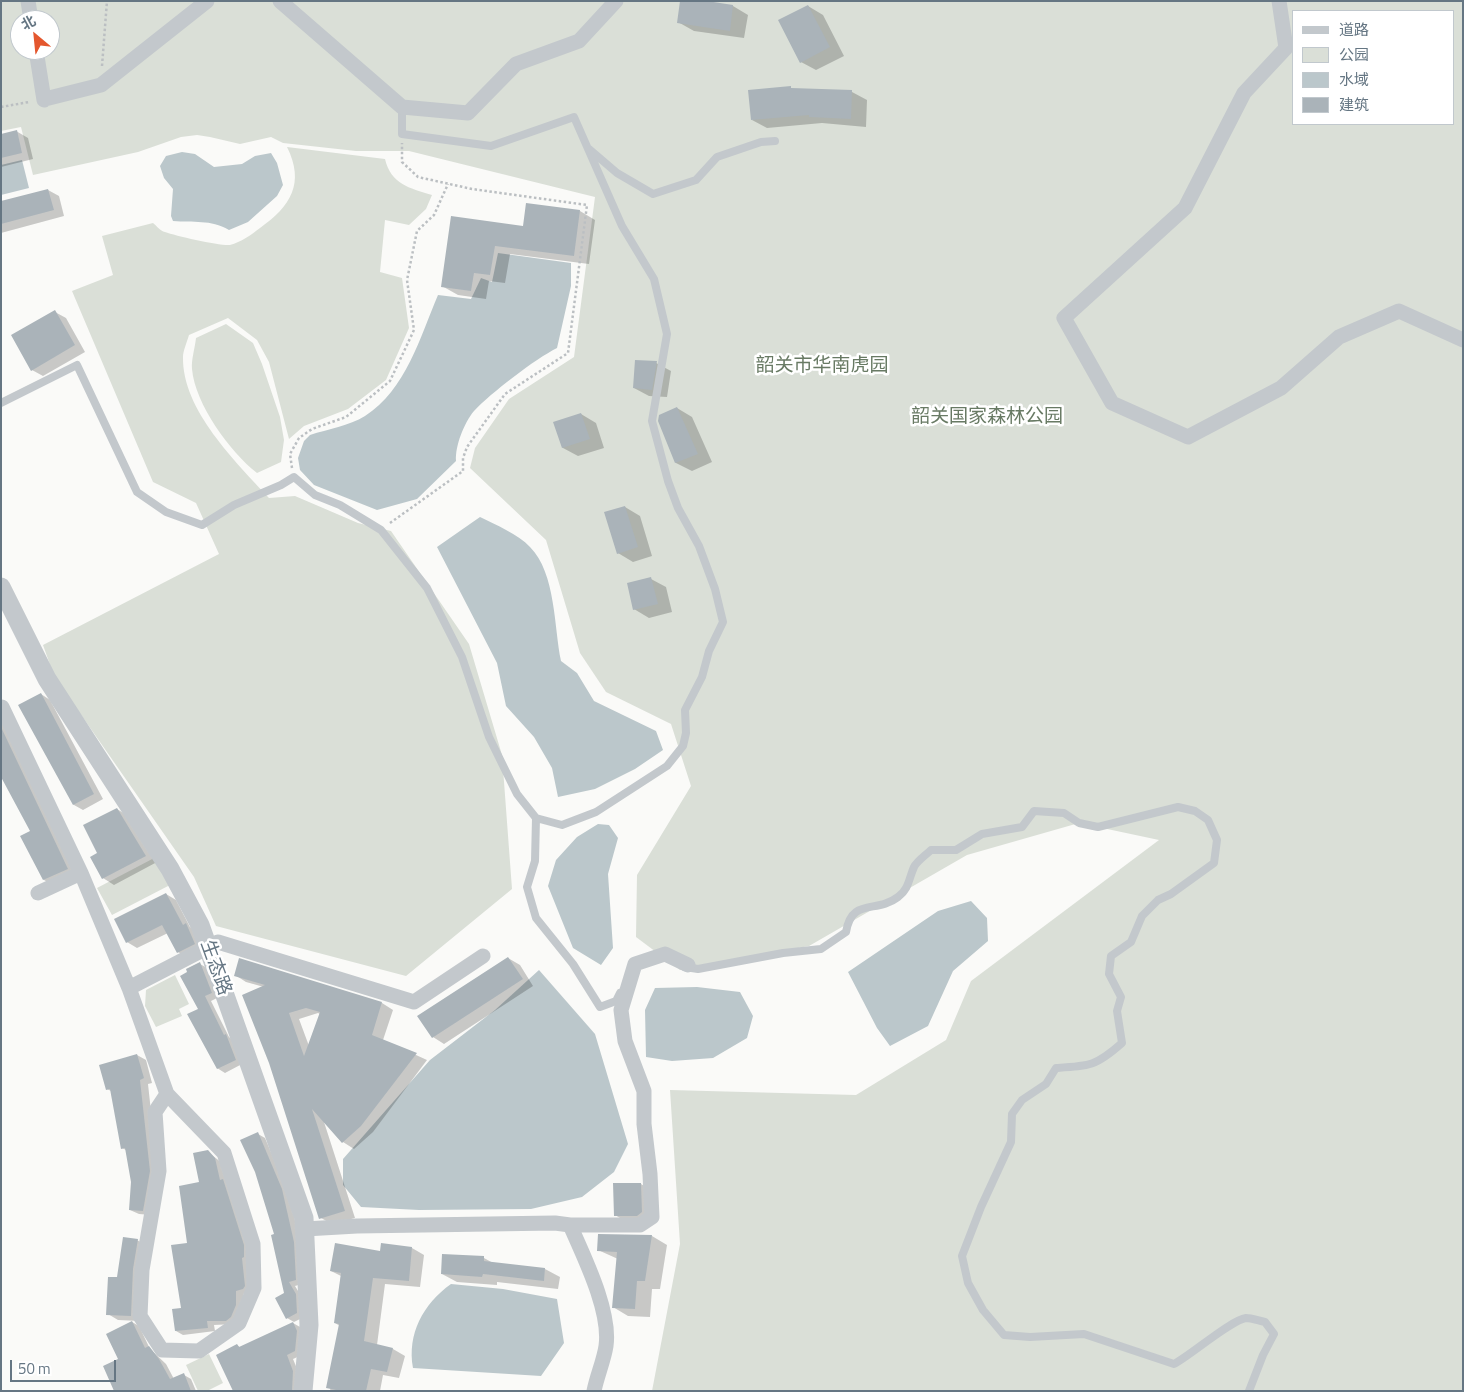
<!DOCTYPE html>
<html>
<head>
<meta charset="utf-8">
<style>
	body { margin:0 }
	#map { position:relative; width:1464px; height:1392px; overflow:hidden; background:#fafaf8; font-family:"Titillium Web","Noto Sans SC",sans-serif }
	canvas { display:block }
	.frame { position:absolute; inset:0; border:2px solid #657683; pointer-events:none }
	.legend { position:absolute; left:1292px; top:10px; width:162px; height:115px; box-sizing:border-box; background:#fff; border:1px solid #c1c8cd; margin:0; padding:6px 9px; list-style:none; font-size:15px; color:#657683 }
	.legend li { display:flex; align-items:center; gap:10px; height:25px }
	.legend b { width:25px; border:1px solid #c1c8cd }
	.north { position:absolute; left:10px; top:10px; width:50px; height:50px; box-sizing:border-box; background:#fff; border:1px solid #c1c8cd; border-radius:50%; rotate:332deg; font-size:14px; font-weight:700; line-height:20px; text-align:center; color:#657683 }
	.north::after { content:''; display:block; margin:auto; width:18px; height:22px; background:#e4572e; clip-path:polygon(50% 0,100% 100%,50% 72%,0 100%) }
	.scale { position:absolute; left:10px; top:1360px; width:106px; height:22px; box-sizing:border-box; border:2px solid #657683; border-top:0; padding-left:6px; font-size:15px; line-height:18px; white-space:nowrap; color:#657683; -webkit-text-stroke:4px #fff; paint-order:stroke }
</style>
</head>
<body>
<div id="map">
<canvas width="1464" height="1392"></canvas>
<div class="frame"></div>
<ul class="legend">
<li><b style="height:6px;background:#c3c8cc"></b>道路</li>
<li><b style="height:14px;background:#dadfd7"></b>公园</li>
<li><b style="height:14px;background:#bbc7cb"></b>水域</li>
<li><b style="height:14px;background:#aab3b9"></b>建筑</li>
</ul>
<div class="north">北</div>
<div class="scale">50 m</div>
</div>
<script>
const ctx = document.querySelector('canvas').getContext('2d');
ctx.lineJoin = 'round';
function paint(path, color) { ctx.fillStyle = color; ctx.fill(path, 'evenodd'); }
function trace(path, color, width, dash) { ctx.strokeStyle = color; ctx.lineWidth = width; ctx.lineCap = dash ? 'butt' : 'round'; ctx.setLineDash(dash || []); ctx.stroke(path); }
function drawText(font, color, halo, rows, align = 'center') {
  ctx.font = font + ' "Titillium Web","Noto Sans SC",sans-serif'; ctx.lineWidth = 5; ctx.setLineDash([]); ctx.textBaseline = 'middle'; ctx.strokeStyle = halo; ctx.fillStyle = color; for (const [text, x, y, turn = 0] of rows) {
    ctx.save(); ctx.translate(x, y); ctx.rotate((+turn || 0) * Math.PI / 180); ctx.textAlign = isNaN(turn) ? turn : align; if (halo) ctx.strokeText(text, 0, 0); ctx.fillText(text, 0, 0); ctx.restore();
  }
}
const green = new Path2D(`
	M1,1H1463V1391H652L680,1244L670,1090L856,1095L946,1040L971,981L1159,840L1079,823L967,855L809,946L680,970L636,937L637,875L691,786L671,724L606,692L580,653L546,540L470,468L475,448L509,399L574,357L595,197L409,151H356L283,143L271,137L240,144L210,137L197,135L181,137L138,152L33,175L21,127L1,131ZM1293,11H1453V124H1293ZM20,20H50V50H20Z
	M287,147L385,159C391,184 409,188 432,195L426,209L409,225L385,220L380,272L402,278L409,328L386,380L348,409L304,426L289,439L269,362L257,340L228,318L189,335C187,342 183,351 183,357C182,410 236,462 269,498L295,496L358,523L391,531L469,644L502,755L512,889L406,976L216,926L194,877L54,676L43,645L219,554L196,503L153,482L72,291L113,275L102,236L153,223C157,226 160,231 165,232C176,236 220,246 230,245C241,242 251,235 260,228C291,206 305,183 287,147Z
	M226,324L253,343L262,364L280,417L284,440L281,462L257,473C230,452 195,404 192,369C191,360 195,348 196,338Z
	M156,857L170,885L112,915L97,888Z
	M175,975L189,1004L179,1009L182,1016L156,1027L145,1006L146,990Z
	M209,1354L223,1383L207,1391H198L186,1365Z`);
const water = new Path2D(`
	M182,152L195,154L214,167L242,164L255,156L271,153L277,163L283,185L277,196L248,222L229,230C210,219 194,223 173,221L171,216L173,189L164,178L160,166L166,156Z
	M22,160L29,188L1,195V165Z
	M498,253L571,263V286L557,348C535,359 491,393 474,411C464,423 455,446 456,461L417,499L377,510L314,485L300,470L298,458L304,441L310,435C328,429 349,426 365,416C406,390 420,337 438,295L471,299L481,278L492,282Z
	M480,517C496,525 518,534 530,547C556,573 554,628 561,661L577,673L594,701L656,731L663,750L635,769L595,789L558,797L552,768L534,737L506,706L497,663L437,547Z
	M598,824L609,825L618,838L608,874L613,948L601,965L573,948L548,886L556,860L577,837Z
	M971,901L987,918L988,941L953,971L928,1026L890,1046L877,1028L848,972L938,911Z
	M539,970L595,1034L628,1144L614,1172L582,1197L531,1209L419,1210L361,1207L343,1185V1159L430,1060L495,1010Z
	M697,987L740,992L753,1016L747,1038L713,1058L672,1061L646,1057L645,1010L655,988Z
	M451,1284L503,1289L557,1299L564,1343L541,1376L413,1368C407,1334 423,1304 451,1284Z`);
const shadow = new Path2D(`
	M698,1L733,6L748,15L744,38L694,31L678,22Z
	M808,6L823,15L844,56L816,70L801,62Z
	M791,88L794,90L852,92L867,100L866,127L822,123L767,128L752,120Z
	M16,131L28,138L33,159L1,167V135Z
	M48,190L59,196L64,216L1,233V203Z
	M527,204L580,211L595,220L589,264L510,254L505,283L489,281L486,299L458,295L442,286L452,218L524,227Z
	M55,312L66,318L85,352L43,376L32,370Z
	M656,363L671,371L667,397L649,396L634,388Z
	M677,408L692,417L712,462L692,471L676,463L659,421Z
	M581,414L596,423L604,448L578,456L563,448L555,423Z
	M625,507L640,516L652,556L633,562L618,553Z
	M651,579L666,587L672,612L649,618L634,609Z
	M41,694L50,700L103,799L83,810L74,805Z
	M1,718L76,874L53,885L44,880L31,831L1,775Z
	M117,809L128,816L157,862L114,885L103,878L92,857L99,854Z
	M166,894L176,900L190,927L196,930L204,949L188,958L178,952L168,933L137,948L127,942Z
	M508,958L520,965L533,986L444,1044L433,1037Z
	M200,964L207,968L219,997L211,1001L229,1037L233,1040L242,1064L225,1073L217,1068L189,972Z
	M235,975L382,1003L393,1010L383,1040L427,1060L373,1132L354,1149L343,1142L324,1122L355,1218L332,1224L321,1218L264,987L246,982ZM318,1013L320,1014L309,1046L299,1019Z
	M137,1055L146,1060L152,1083L148,1084L158,1176L151,1215L139,1214L130,1210L132,1182L126,1150L122,1148L111,1091L107,1089Z
	M258,1134L265,1138L289,1194L301,1246L302,1284L295,1286L303,1299L304,1317L294,1322L287,1318L285,1294Z
	M208,1152L222,1163L250,1250V1293L243,1294V1310L234,1324L214,1325L215,1331L183,1335L176,1331L182,1309L188,1244Z
	M641,1184L656,1193L657,1221L630,1224L615,1215Z
	M652,1236L667,1245L660,1289H652L650,1317L628,1316L613,1307L618,1259L598,1250Z
	M137,1240L147,1246L140,1321L118,1320L108,1314L118,1279Z
	M412,1248L424,1255L420,1287L385,1284L377,1345L393,1349L405,1356L399,1378L383,1375L380,1391H330L340,1326L335,1323L341,1276L331,1271L381,1253Z
	M484,1258L493,1263L545,1269L560,1277L558,1289L497,1282V1285L457,1282L442,1274Z
	M132,1322L139,1326L150,1349L166,1364L174,1379L184,1375L191,1379L196,1391H115L120,1360Z
	M293,1323L300,1327L302,1355L293,1359L300,1376L299,1391H234L237,1345L241,1348Z`);
const building = new Path2D(`
	M680,1H707L733,5L730,31L677,23Z
	M808,5L830,47L800,63L778,20Z
	M791,86V88L852,90L851,119L809,117V115L751,120L748,90Z
	M17,130L22,153L1,158V134Z
	M48,189L54,210L1,224V201Z
	M526,203L580,210L574,256L495,246L490,275L474,273L471,291L441,287L451,216L523,226Z
	M55,310L75,345L31,371L11,335Z
	M635,360L657,361L652,390L633,388Z
	M677,407L698,454L675,463L658,421L659,415Z
	M581,413L590,439L562,448L553,422Z
	M625,506L638,547L617,554L604,512Z
	M651,577L658,604L633,610L627,583Z
	M41,693L94,794L73,805L18,705Z
	M1,727L68,869L43,880L20,836L30,831L1,777Z
	M117,808L146,856L102,879L90,857L97,853L83,825Z
	M166,893L183,925L186,923L195,944L177,953L162,925L126,943L114,919Z
	M508,957L523,979L432,1038L417,1016Z
	M239,958L382,1002L372,1035L417,1053L361,1126L342,1143L312,1109L345,1211L319,1219L269,1063L242,995L265,985L234,976ZM306,1008L320,1012L304,1056L289,1013Z
	M200,962L212,993L205,996L224,1035L226,1034L236,1060L217,1069L187,1014L198,1009L180,976L187,972L186,969Z
	M137,1054L144,1078L140,1080L150,1171L143,1211L129,1210L131,1182L125,1148L121,1149L110,1089L106,1090L99,1065Z
	M258,1132L282,1189L294,1242L296,1280L289,1282L296,1294L297,1313L286,1319L275,1298L284,1293L271,1235L274,1234L255,1172L240,1140Z
	M208,1150L215,1158L220,1180L223,1179L244,1245V1257L242,1258L245,1286L243,1289L236,1291V1305L231,1317L226,1321H207L208,1328L175,1331L172,1309L181,1308L171,1245L187,1243L179,1186L199,1182L193,1153Z
	M613,1183H641L642,1212L637,1216H614Z
	M598,1234L652,1235L645,1281H637L635,1309L612,1308L617,1252L597,1251Z
	M123,1237L138,1239L133,1269L131,1316L106,1315L108,1277H117Z
	M335,1243L380,1251L381,1243L412,1247L409,1281L373,1278L364,1341L393,1348L387,1372L371,1369L366,1391H341L326,1388L339,1324L334,1323L341,1273L330,1271Z
	M442,1254L484,1256V1261L545,1268L544,1281L483,1274L482,1277L441,1274Z
	M132,1321L145,1348L149,1346L159,1359L170,1379L184,1373L191,1391H114L103,1366L118,1359L106,1334Z
	M293,1322L297,1331L295,1351L287,1355L293,1371L292,1391H233L216,1355L237,1344L239,1347Z`);
const path = new Path2D(`
	M102,66L107,1
	M1,107L29,102
	M292,468L290,454L299,438L312,429L346,417L390,381L414,330L407,280L417,231L434,215L448,184
	M390,523L463,471V458L467,447L505,394L568,353L587,205L472,189L418,177L402,162V143`);
const service = new Path2D(`
	M589,149L617,173L653,194L696,180L717,157L761,142L775,141
	M1,403L77,365L137,492L166,512L202,525L234,505L281,485L294,477L315,495L340,505L381,530L427,588L462,657L489,737L517,794L536,818L562,825L596,812L667,766L683,746L686,733L685,710L702,677L709,651L723,622L715,589L699,546L678,508L668,481L652,421L667,334L654,279L622,226L574,117L491,146L402,134V107
	M536,818L535,861L527,887L536,918L573,964L600,1007L616,1001L620,993
	M685,967L698,969L783,953L821,949L846,932C852,897 876,914 898,897C909,889 909,878 914,867C917,861 926,855 931,850H956L982,834L1022,827L1034,811L1064,813L1079,823L1098,827L1178,807L1195,811L1208,820L1217,840L1214,863L1171,894L1158,900L1142,916L1131,942L1111,956L1109,974L1121,997L1117,1011L1122,1043C1096,1066 1090,1066 1056,1068L1046,1084L1022,1100L1012,1114L1011,1142L981,1207L962,1256L968,1283L983,1310L1004,1335L1030,1337L1084,1334L1174,1364C1191,1355 1231,1320 1246,1318C1252,1318 1259,1321 1265,1322L1274,1334L1263,1355L1249,1391`);
const minor = new Path2D(`
	M28,1L31,20
	M280,1L402,107L468,113L516,64L579,41L616,1
	M1279,1L1286,48L1244,93L1185,208L1064,318L1112,403L1188,437L1281,388L1339,337L1399,311L1463,340
	M36,50L44,100
	M45,99L101,85L207,1
	M2,707L81,873
	M38,893L81,873L129,988
	M167,1094L224,1153L253,1244L254,1288L239,1323L199,1351L162,1350L140,1316L142,1270L159,1171L155,1112L167,1094L129,988L218,942L414,1002L483,956
	M570,1225H640L652,1217L650,1174L644,1124V1091L625,1041L621,1010L635,964L665,954L688,965
	M305,1229L357,1226L555,1223L570,1225C584,1257 611,1311 606,1346C604,1360 597,1376 594,1391`);
const tertiary = new Path2D(`
	M1,587L47,679L170,869L200,925L304,1218L309,1325L303,1391`);
const parkNames = [
	["韶关市华南虎园",822,366],
	["韶关国家森林公园",987,417]
];
const streetNames = [
	["生态路",215,968,70]
];
paint(green, '#dadfd7');
paint(water, '#bbc7cb');
paint(shadow, '#0003');
paint(building, '#aab3b9');
trace(path, '#bbbfc2', 2.5, [2.5, 2.5]);
trace(service, '#c3c8cc', 8);
trace(minor, '#c3c8cc', 15);
trace(tertiary, '#c3c8cc', 19);
drawText('19px', '#687a64', '#fff', parkNames);
drawText('19px', '#657683', '#fff', streetNames);
</script>
</body>
</html>
